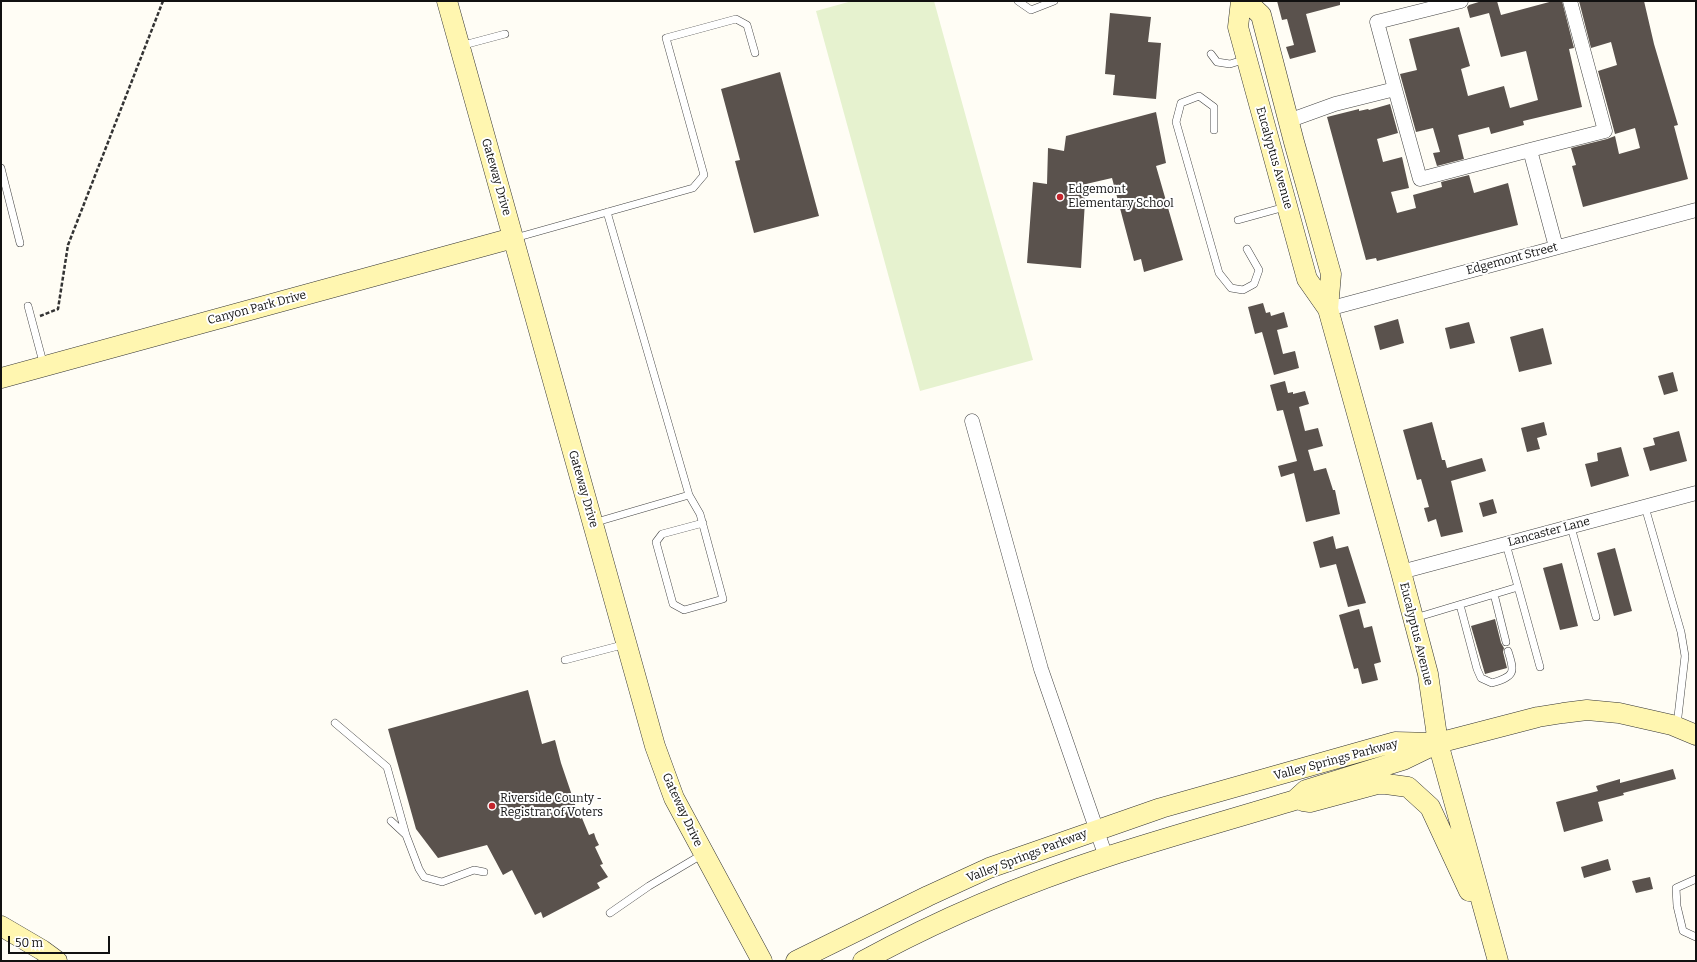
<!DOCTYPE html>
<html>
<head>
<meta charset="utf-8">
<style>
	body { margin:0 }
	#map { position:relative; width:1697px; height:962px; overflow:hidden; background:#fffdf5; font-family:Bitter,serif }
	canvas { display:block }
	.frame { position:absolute; inset:0; border:2px solid #111; pointer-events:none }
	.scale { position:absolute; left:8px; top:936px; width:102px; height:18px; box-sizing:border-box; border:2px solid #111; border-top:0; padding-left:5px; font-size:12px; line-height:14px; white-space:nowrap; color:#111; -webkit-text-stroke:3px #fff; paint-order:stroke }
</style>
</head>
<body>
<div id="map">
<canvas width="1697" height="962"></canvas>
<div class="frame"></div>
<div class="scale">50 m</div>
</div>
<script>
const ctx = document.querySelector('canvas').getContext('2d');
ctx.lineJoin = 'round';
function paint(path, color) { ctx.fillStyle = color; ctx.fill(path, 'evenodd'); }
function trace(path, color, width, dash) { ctx.strokeStyle = color; ctx.lineWidth = width; ctx.lineCap = dash ? 'butt' : 'round'; ctx.setLineDash(dash || []); ctx.stroke(path); }
function drawText(font, color, halo, rows, align = 'center') {
  ctx.font = font + ' Bitter,serif'; ctx.lineWidth = 4; ctx.setLineDash([]); ctx.textBaseline = 'middle'; ctx.strokeStyle = halo; ctx.fillStyle = color; for (const [text, x, y, turn = 0] of rows) {
    ctx.save(); ctx.translate(x, y); ctx.rotate((+turn || 0) * Math.PI / 180); ctx.textAlign = isNaN(turn) ? turn : align; if (halo) ctx.strokeText(text, 0, 0); ctx.fillText(text, 0, 0); ctx.restore();
  }
}
const pitch = new Path2D(`
	M852,1H934L1033,360L920,391L816,11Z`);
const building = new Path2D(`
	M1277,1H1340V5L1306,14L1316,52L1290,59L1286,47L1294,45L1287,19L1282,20Z
	M1482,1H1497L1501,15L1553,1H1562L1574,48L1569,49L1582,107L1523,121L1524,125L1491,134L1489,127L1458,135L1464,159L1437,166L1433,153L1440,152L1433,128L1416,132L1400,74L1417,70L1409,39L1459,27L1470,66L1461,69L1468,96L1504,86L1510,108L1538,100L1526,51L1501,57L1489,13L1470,18L1467,7L1469,5Z
	M1579,1H1644L1654,44L1678,125L1674,126L1688,179L1583,207L1572,166L1576,165L1571,148L1607,139L1615,136L1619,154L1640,148L1635,128L1615,134L1598,71L1617,65L1611,42L1591,48Z
	M1110,13L1151,17L1148,42L1161,43L1156,99L1113,95L1115,75L1105,74Z
	M780,72L819,216L754,233L735,161L740,160L721,89Z
	M1390,104L1398,133L1377,139L1383,162L1402,157L1409,188L1391,192L1397,213L1416,208L1413,195L1442,187L1441,182L1469,175L1474,193L1508,183L1518,225L1377,261L1376,258L1366,260L1327,117L1359,109V111L1368,109L1369,110Z
	M1156,112L1166,163L1156,166L1183,260L1144,272L1141,259L1134,261L1112,178L1086,184L1081,268L1027,263L1033,182L1047,184L1048,148L1064,151L1066,136Z
	M1263,303L1266,313L1270,312L1271,316L1284,312L1288,327L1277,330L1283,354L1295,351L1299,368L1274,375L1262,332L1255,334L1248,307Z
	M1398,319L1404,343L1380,350L1374,326Z
	M1469,322L1475,343L1450,349L1445,328Z
	M1543,328L1552,364L1519,372L1510,337Z
	M1673,372L1678,391L1664,395L1658,376Z
	M1285,381L1288,393L1293,392V394L1305,391L1309,404L1299,407L1305,431L1318,428L1323,446L1308,450L1314,471L1326,468L1333,490H1335L1340,514L1306,522L1294,473L1281,477L1278,466L1297,461L1283,410L1277,411L1270,385Z
	M1432,422L1442,460H1445L1447,468L1482,458L1486,471L1451,481L1463,532L1441,537L1436,519L1428,522L1424,508L1429,507L1421,479L1417,480L1403,430Z
	M1544,422L1547,435L1537,438L1540,449L1527,452L1521,428Z
	M1679,431L1687,461L1650,471L1643,448L1655,445L1653,438Z
	M1621,447L1629,476L1591,487L1585,464L1598,461L1597,453Z
	M1493,499L1497,513L1483,517L1479,503Z
	M1333,536L1336,549L1348,546L1366,603L1348,607L1336,564L1320,568L1313,542Z
	M1615,548L1632,611L1614,616L1597,553Z
	M1562,563L1578,626L1560,630L1543,568Z
	M1359,609L1364,628L1372,626L1381,662L1374,664L1378,680L1362,684L1358,668L1354,669L1339,615Z
	M1495,619L1501,643L1504,648L1503,652L1507,668L1485,674L1471,626Z
	M528,690L542,744L555,740L561,763L580,819L582,818L589,835L594,833L596,839L599,845L595,847L603,864L600,865L608,877L597,883L600,888L543,918L541,912L535,915L512,870L503,875L487,845L438,858L416,829L388,729Z
	M1673,769L1676,779L1623,793L1624,795L1598,802L1603,821L1564,832L1556,802L1598,791L1596,786L1620,779V783Z
	M1608,859L1611,870L1584,878L1581,867Z
	M1650,877L1653,889L1636,893L1632,881Z`);
const path = new Path2D(`
	M40,316L58,309L68,245L163,1`);
const lane = new Path2D(`
	M1018,1L1031,10L1054,1
	M460,46L505,34
	M1211,54L1217,62L1230,64L1246,59
	M1214,130V107L1199,96L1181,103L1176,122L1219,273L1231,288L1243,290L1254,284L1259,270L1247,249
	M1,168L20,243
	M607,212L689,495L700,514L723,599L684,610L673,604L656,542L662,534L703,523
	M1238,220L1285,207
	M515,238L693,188L704,175L666,38L736,19L747,25L755,53
	M28,306L44,366
	M1645,507L1681,632L1685,656L1677,725
	M593,523L689,495
	M1571,527L1596,617
	M1506,544L1518,587
	M1494,594L1506,642
	M1460,605L1477,669L1481,678L1492,683C1515,676 1515,673 1508,651
	M1415,618L1518,587L1540,667
	M565,660L626,644
	M335,723L387,767L406,835
	M391,821L406,835L419,869L424,877L442,882L474,870L484,872
	M1696,879L1676,888L1677,906L1683,931L1696,937
	M610,913L649,886L703,854`);
const street = new Path2D(`
	M1395,89L1377,22L1461,1
	M1288,121L1335,104L1395,89L1420,179L1530,150L1556,247
	M1530,150L1605,131L1570,1
	M1328,309L1696,210
	M972,421L1041,669L1106,857
	M1401,572L1696,493`);
const secondary = new Path2D(`
	M447,1L655,746L674,798L762,961
	M1241,1L1238,27L1307,279L1328,309L1401,572L1428,674L1438,743L1498,961
	M1246,1L1261,15L1294,142L1331,274L1328,309
	M1,378L513,238
	M1303,801L1310,802L1377,784H1386L1408,787L1430,807L1469,891
	M1,926L42,950L57,961
	M796,961L928,896L989,868L1161,808L1395,742L1434,743
	M863,961C940,919 1023,884 1106,857C1168,837 1232,819 1295,800L1306,790L1403,760L1438,743L1538,717L1563,713L1587,710L1619,713L1672,725L1696,735`);
const markers = [
	[1060,197,4,"#c4262e"],
	[492,806,4,"#c4262e"]
];
const streetNames = [
	["Eucalyptus Avenue",1274,158,74],
	["Gateway Drive",496,177,74],
	["Edgemont Street",1512,259,-15],
	["Canyon Park Drive",257,308,-15],
	["Gateway Drive",583,489,74],
	["Lancaster Lane",1549,532,-15],
	["Eucalyptus Avenue",1416,634,76],
	["Valley Springs Parkway",1336,760,-15],
	["Gateway Drive",682,810,65],
	["Valley Springs Parkway",1027,856,-21]
];
const poiNames = [
	["Edgemont",1068,190],
	["Elementary School",1068,204],
	["Riverside County -",500,799],
	["Registrar of Voters",500,813]
];
paint(pitch, '#e6f2cf');
paint(building, '#5a524d');
trace(lane, '#444', 8);
trace(street, '#444', 15);
trace(secondary, '#333', 21);
trace(path, '#333', 2.5, [4, 2]);
trace(lane, '#fff', 7);
trace(street, '#fff', 14);
trace(secondary, '#fff6b0', 20);
for (const [x, y, r, color] of markers) { const dot = new Path2D(); dot.arc(x, y, r, 0, 2 * Math.PI); ctx.fillStyle = color; ctx.fill(dot); trace(dot, '#fff', 1.5); }
drawText('12px', '#111', '#fff', streetNames);
drawText('12px', '#111', '#fff', poiNames, 'left');
</script>
</body>
</html>
